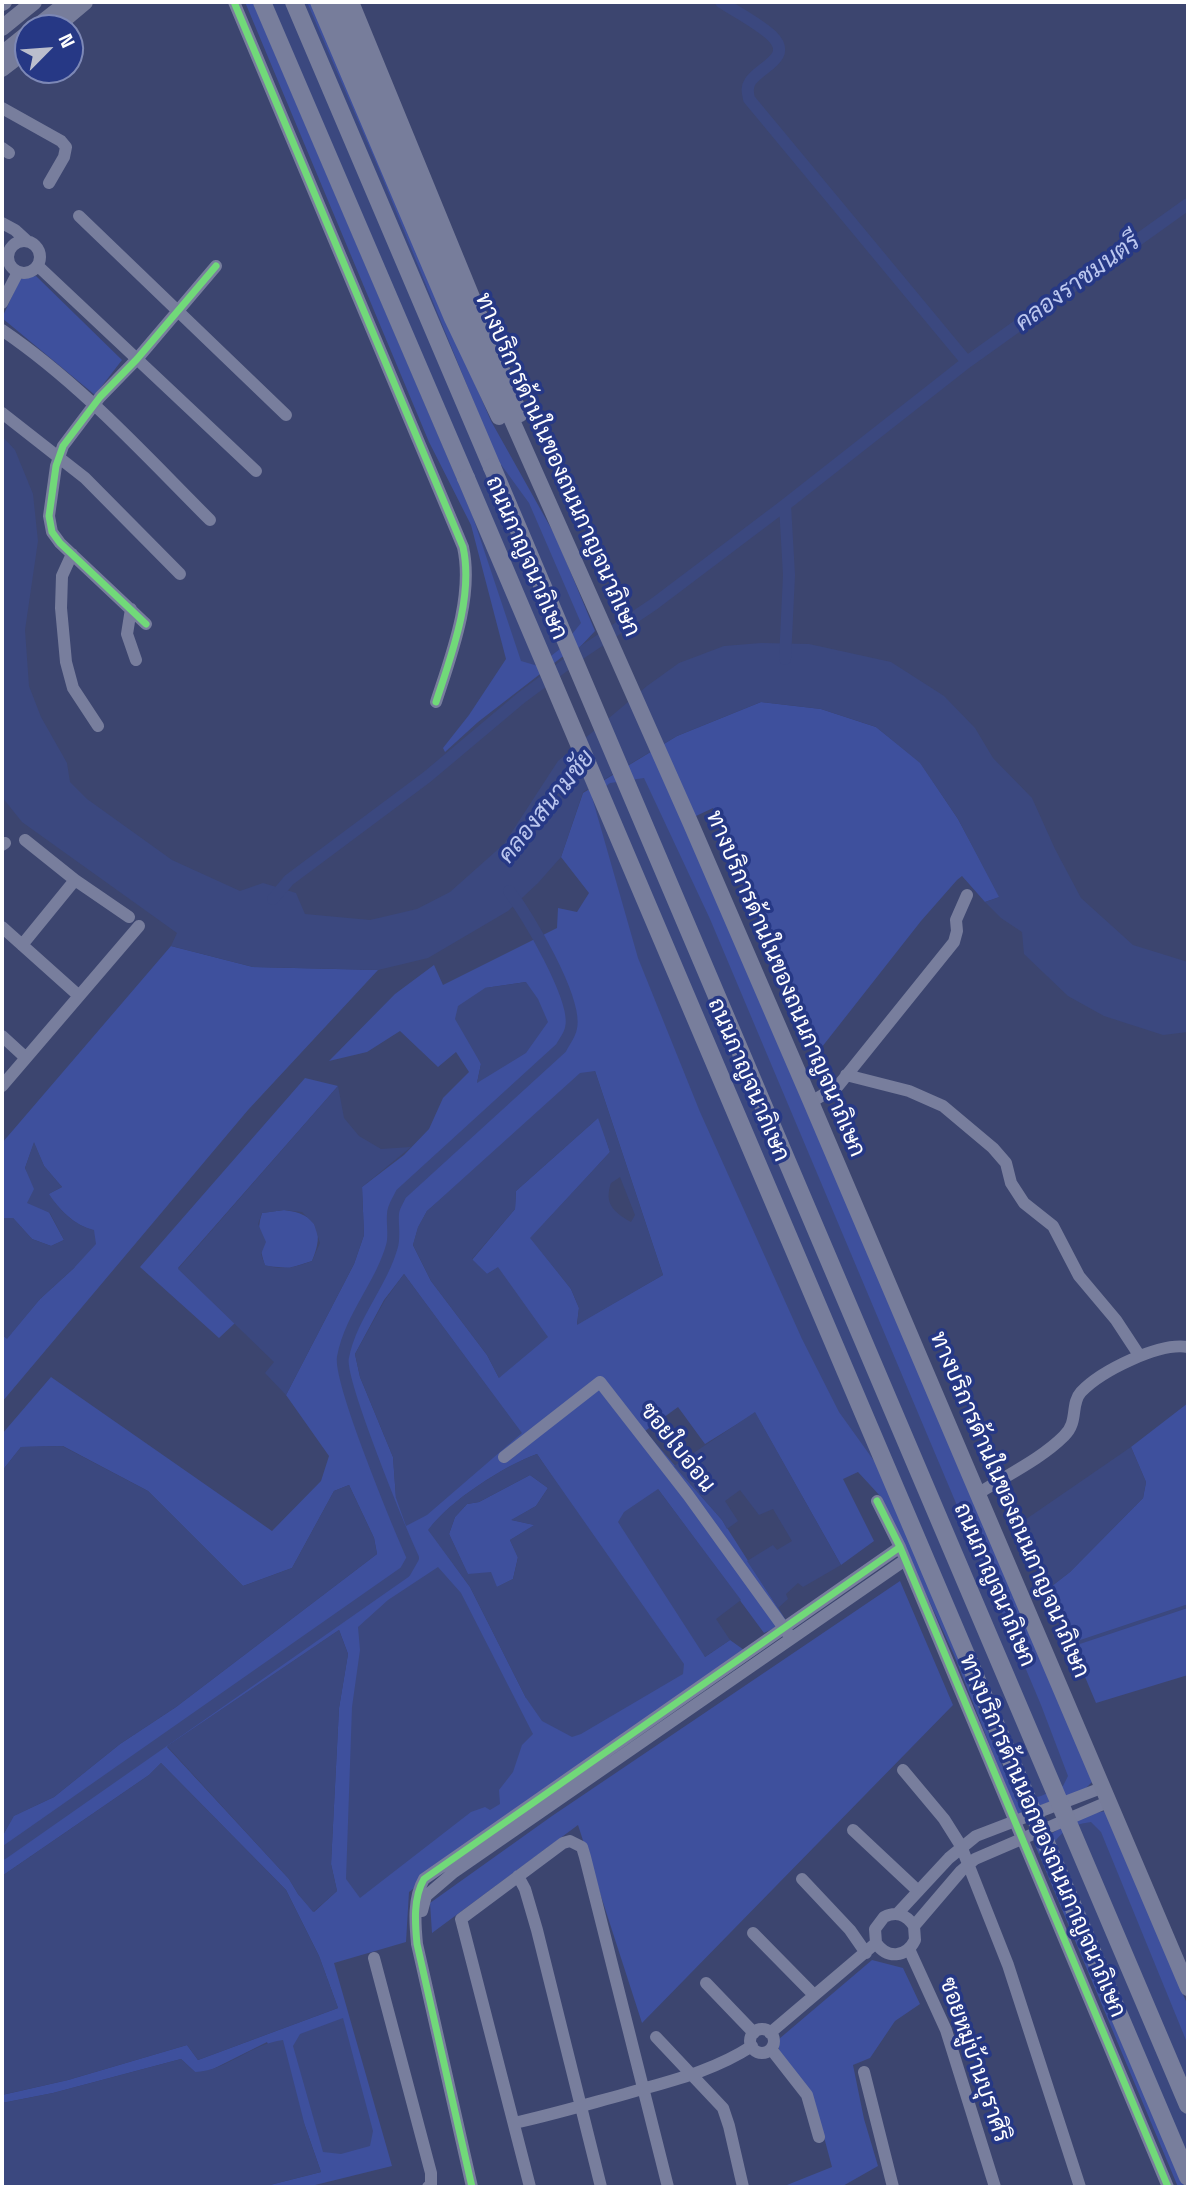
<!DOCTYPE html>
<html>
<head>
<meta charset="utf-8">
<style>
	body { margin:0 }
	#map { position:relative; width:1190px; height:2189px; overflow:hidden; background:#3c456f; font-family:"Space Grotesk",sans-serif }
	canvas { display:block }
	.frame { position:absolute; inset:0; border:4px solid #fff; pointer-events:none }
	.north { position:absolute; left:14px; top:14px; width:70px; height:70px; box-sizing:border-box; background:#263885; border:2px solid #7d88b6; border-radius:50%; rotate:65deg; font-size:19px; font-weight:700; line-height:28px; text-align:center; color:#fff }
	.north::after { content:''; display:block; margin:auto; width:24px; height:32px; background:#bbbecd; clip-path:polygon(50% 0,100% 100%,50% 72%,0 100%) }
</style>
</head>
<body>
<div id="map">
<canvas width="1190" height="2189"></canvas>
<div class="frame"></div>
<div class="north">N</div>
</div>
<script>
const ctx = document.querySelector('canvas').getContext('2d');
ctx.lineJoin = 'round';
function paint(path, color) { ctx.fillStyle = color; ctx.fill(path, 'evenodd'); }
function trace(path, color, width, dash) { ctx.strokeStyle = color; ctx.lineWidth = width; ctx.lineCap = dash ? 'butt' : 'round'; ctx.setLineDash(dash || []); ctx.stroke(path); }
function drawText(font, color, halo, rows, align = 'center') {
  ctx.font = font + ' "Space Grotesk",Sarabun,sans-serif'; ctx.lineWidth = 7; ctx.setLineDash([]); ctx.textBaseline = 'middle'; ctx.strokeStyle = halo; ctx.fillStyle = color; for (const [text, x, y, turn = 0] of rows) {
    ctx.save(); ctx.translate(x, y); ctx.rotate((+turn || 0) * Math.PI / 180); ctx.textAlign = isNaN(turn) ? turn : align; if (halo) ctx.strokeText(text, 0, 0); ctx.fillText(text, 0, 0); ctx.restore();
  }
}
const green = new Path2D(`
	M245,2H312L491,421L556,537L595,631L578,649L562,657L478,722L445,752L443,748L469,715L506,659L471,525L429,442Z
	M36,276L122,360L95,395L2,318L20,279Z
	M761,702L821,709L876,727L920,762L958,819L1000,897L985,902L962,876L957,880L921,921L818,1052L713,808L696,816L686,831L817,1128L1093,1781L1085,1789L1017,1814L954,1655L882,1498L858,1472L843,1479L874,1541L841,1565L755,1413L705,1444L678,1407L645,1431L722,1520L787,1622L764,1633L658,1489L705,1657L730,1640L744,1650L550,1785L409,1892L406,1942L334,1963L392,2166L307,2187H262L321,2172L305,2126L267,2042L207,2072H195L181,2059L53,2093L2,2103V2095L68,2080L187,2045L198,2060L338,2008L319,1956L286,1890L161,1763L149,1775L2,1876V1837L13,1816L54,1797L120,1744L176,1707L377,1554L374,1538L349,1485L334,1491L292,1568L243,1586L148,1491L63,1446L21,1447L2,1471V1434L51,1377L272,1531L321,1481L329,1456L286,1395L354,1264L364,1235L362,1187L404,1155L429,1129L443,1098L469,1072L456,1052L438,1067L400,1031L367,1052L329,1061L395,994L434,965L443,985L557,928L558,908L577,912L589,893L561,857L583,793L677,736ZM526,982L477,1083L481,1064L471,1043L485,988ZM595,1071L663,1275L577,1324L579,1308L571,1289L531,1238L610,1152L599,1117L516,1191L515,1209L472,1260L487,1274L498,1268L499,1378L487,1355L431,1281L413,1245L418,1228L427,1211ZM404,1274L521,1433L396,1498L393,1457L360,1377L355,1354L384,1300ZM537,1454L683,1674L526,1698L470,1587L429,1530C449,1501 504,1466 537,1454ZM339,1630L348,1654L339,1708L331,1864L337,1891L314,1912L298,1894L289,1879L167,1747Z
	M171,946L253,967L378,970L248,1110L2,1402V1335L7,1338L40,1299L74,1268L94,1231C74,1225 60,1210 48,1194L62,1187L44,1166L34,1143L25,1168L64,1240L51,1246L32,1239L13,1218H2V1143Z
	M305,1078L338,1086L178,1268L235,1323L219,1338L140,1267Z
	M284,1210C317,1214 325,1231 312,1261L290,1268L265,1266C260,1249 256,1230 262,1213Z
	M1188,1403V1675L1096,1703L1048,1589L1070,1572L1143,1498L1146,1482L1131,1447Z
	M530,1475L548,1488L536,1506L512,1520L535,1525L510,1540L518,1557L513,1579L497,1587L468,1575L449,1534L455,1517L467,1504L479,1502Z
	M900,1581L953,1705L642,2023L578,1825L432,1933L430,1903L552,1816Z
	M1106,1811L1188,2006V2187H1178L1035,1845C1056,1830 1081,1814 1106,1811Z
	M872,1960L903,1968L920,2004L895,2021L870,2058L853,2065L864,2119L878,2166L841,2187H782L832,2167L814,2100L779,2050V2039Z`);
const water = new Path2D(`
	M253,2H307L378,167L497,459L529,503L581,623L560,649L538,666L521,661L473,517Z
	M2,436L15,450L33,494L38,541L25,630L29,686L41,717L67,763L70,782L87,799L172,860L240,891L263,883L296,893L305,914L370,920L417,909L450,892L504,844L558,761L647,686L679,663L724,646L761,643L809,644L891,662L944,696L975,728L993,758L1032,798L1055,849L1081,898L1133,945L1188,962V1032L1163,1035L1104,1016L1068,996L1024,954L1022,932L1001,918L985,902L999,897L958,819L920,763L876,727L821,709L761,702L677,736L583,792L561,857L538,883L508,911L428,958L378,970L253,967L171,946L177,933L22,822L2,797Z
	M644,778L710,919L1041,1705L1068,1776L1063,1786L1041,1796L1017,1802L882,1472L839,1412L802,1339L700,1112L638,958L592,797L610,783Z
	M526,982L538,999L548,1022L526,1053L477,1083L481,1064L455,1019L458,1006L485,988Z
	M595,1071L663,1275L577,1325L579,1308L571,1289L530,1238L610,1152L598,1118L516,1191L515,1209L472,1259L487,1274L498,1267L548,1337L499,1378L487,1355L431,1281L413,1245L418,1227L427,1211L580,1073ZM620,1177L635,1215L631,1222C613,1212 604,1203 611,1183Z
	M338,1086L344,1118L359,1136L381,1149L411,1147L362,1187L364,1235L354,1264L286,1395L265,1373L274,1362L178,1269ZM284,1210L302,1212L314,1224L320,1243L312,1261C295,1267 283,1271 265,1265L261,1254L266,1242L258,1224L262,1213Z
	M34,1142L44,1166L62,1187L49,1194C60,1211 74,1225 94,1230L96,1244L74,1268L40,1299L7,1339L2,1335V1218H13L32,1239L51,1246L64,1240L50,1213L27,1203L34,1189L25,1168Z
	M404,1274L522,1433L427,1515L406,1526L396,1498L393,1457L360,1377L355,1354L385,1300Z
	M755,1412L841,1565L803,1587L798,1583L786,1594L788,1599L778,1608L747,1561L773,1545L777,1550L792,1541L773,1509L759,1515L740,1490L725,1501L738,1521L727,1529L722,1520L674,1466Z
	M62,1446L148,1491L243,1586L292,1568L334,1491L349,1485L374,1538L377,1554L176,1707L120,1744L54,1797L14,1816L2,1837V1471L21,1447Z
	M1131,1447L1146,1482L1143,1498L1070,1572L1048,1589L1019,1524Z
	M537,1454L684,1664L683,1674L581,1734L572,1737L542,1721L526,1698L470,1587L428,1530C449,1501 504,1466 537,1454ZM530,1475L548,1488L536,1506L511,1520L534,1525L510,1540L518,1558L513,1579L497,1587L491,1572L468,1574L449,1534L455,1517L467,1504L479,1502Z
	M658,1489L741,1600L716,1619L730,1640L705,1657L618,1522L624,1512Z
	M438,1567L461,1593L533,1734L522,1745L513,1772L499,1790L500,1804L490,1810L485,1807L471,1812L360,1898L346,1879L352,1707L360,1650L358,1627L388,1600Z
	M339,1630L348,1654L339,1708L331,1864L337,1891L313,1912L298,1894L289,1879L167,1746Z
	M161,1763L286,1890L319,1956L338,2008L198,2060L187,2045L68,2080L2,2095V1876L149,1775Z
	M1091,1822L1101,1832L1188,2045V2187H1185L1109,2014L1045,1857C1057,1836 1066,1825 1091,1822Z
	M343,2018L373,2131L370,2146L341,2154L323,2152L293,2046L300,2034Z
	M283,2040L305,2126L321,2172L262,2187H2V2103L53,2093L181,2059L195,2072C226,2071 251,2044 283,2040Z`);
const stream = new Path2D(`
	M1080,1642L1188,1606`);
const canal = new Path2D(`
	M721,2C738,13 758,23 772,36C794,58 759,67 750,82C746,88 748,93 749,99L967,362L785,505L789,575L785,659
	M967,362L1188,204
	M273,899L289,880L427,777L521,698L584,651L654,604L785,505
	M2,1854L405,1572L413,1558C400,1529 338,1380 343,1357C351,1316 381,1285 392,1246C395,1236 392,1224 393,1214C393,1207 398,1201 401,1194L561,1048C564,1042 570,1035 571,1028C578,1000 527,914 509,891`);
const minor = new Path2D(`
	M234,2L463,547C474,596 451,656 436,702
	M2,108L61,141L66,147L64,157L49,183
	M2,148L9,153
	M79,216L286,415
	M2,223L15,230L27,241
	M8 257a16 16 0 1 1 32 0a16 16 0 1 1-32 0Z
	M38,266L256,471
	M2,303L18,272
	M2,330C80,383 144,454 210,520
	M2,413L85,478L180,574
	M72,554L62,576L61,608L66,662L73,688L98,726
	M131,609L127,634L136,660
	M146,624L60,543L52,532L49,516L56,466L63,446L100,397L137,359L216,266
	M25,840L75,880L129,917
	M2,845L5,843
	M2,927L78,995
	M22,945L75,880
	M2,1036L26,1058
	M846,1075L909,1091L943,1106L993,1148L1006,1163L1011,1183L1024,1203L1053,1226L1079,1276L1116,1320L1139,1355
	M2,1086L139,926
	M811,1102L838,1086L954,942L957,931L956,920L967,895
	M504,1457L600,1382L688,1495L789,1635
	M979,1493C1007,1475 1041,1459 1064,1436C1079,1422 1070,1404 1081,1392C1101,1371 1159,1342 1188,1347
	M877,1501L900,1547L1168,2187
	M903,1770L944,1819L961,1846L1008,1965L1080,2187
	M853,1830L917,1890
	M518,1876L525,1889L537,1930L601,2187
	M802,1879L850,1930L866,1953
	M422,1911L426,1896L454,1872L905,1560
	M897,1914L949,1858L976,1836L1104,1787
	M914,1926C906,1914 896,1911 884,1917L875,1929L876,1943C887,1959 906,1958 915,1940L914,1926L961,1871L975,1859L1110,1801
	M753,1933L814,1995
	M909,1949L946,2030L995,2187
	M374,1958L431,2173V2185L428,2187
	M706,1983L754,2033
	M750 2041a12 12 0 1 1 24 0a12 12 0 1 1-24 0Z
	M770,2033L876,1943
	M656,2037L723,2108L729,2126L743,2187
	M771,2049L807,2095L819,2137
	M864,2072L893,2187
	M514,2123C551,2115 588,2104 625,2094C669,2081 712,2072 752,2046
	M472,2187L417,1944C415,1923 413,1898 424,1879L900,1547
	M530,2187L461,1919L563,1843L570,1841L582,1847L585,1857L668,2187`);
const major = new Path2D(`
	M318,2L451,316L499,417
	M334,2L499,391L691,824L811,1102L1188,1988
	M351,2L520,414
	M2,3L4,2
	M2,28L34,2
	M35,28L68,2
	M54,28L85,2
	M2,54L28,33
	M2,69L28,49`);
const highway = new Path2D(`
	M262,2L466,478
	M294,2L492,467`);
const highwayBridge = new Path2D(`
	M492,467L1188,2105
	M466,478L1188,2177`);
const cycleway = new Path2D(`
	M234,2L463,547C474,596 451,656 436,702
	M146,624L60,543L52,532L49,516L56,466L63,446L100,397L137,359L216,266
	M877,1501L900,1547L1168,2187
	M472,2187L417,1944C415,1923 413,1898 424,1879L900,1547`);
const streetNames = [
	["ทางบริการด้านในของถนนกาญจนาภิเษก",557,465,66],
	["ถนนกาญจนาภิเษก",526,558,67],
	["ทางบริการด้านในของถนนกาญจนาภิเษก",785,984,67],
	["ถนนกาญจนาภิเษก",748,1080,67],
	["ซอยใบอ่อน",677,1448,52],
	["ทางบริการด้านในของถนนกาญจนาภิเษก",1009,1505,67],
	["ถนนกาญจนาภิเษก",994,1585,67],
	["ทางบริการด้านนอกของถนนกาญจนาภิเษก",1042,1836,67],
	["ซอยหมู่บ้านบุราศิริ",974,2060,71]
];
const waterNames = [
	["คลองราชมนตรี",1078,283,-36],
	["คลองสนามชัย",547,807,-51]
];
paint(green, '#3e509d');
paint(water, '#3b487f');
trace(stream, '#3b487f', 3.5);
trace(canal, '#3b487f', 12);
trace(minor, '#787e9d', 12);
trace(major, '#777d9b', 16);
trace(highway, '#787e9c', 18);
trace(highwayBridge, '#787e9c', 18);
trace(cycleway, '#71d979', 7);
drawText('23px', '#fff', '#263885', streetNames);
drawText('italic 24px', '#bcc7ef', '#263885', waterNames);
</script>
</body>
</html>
